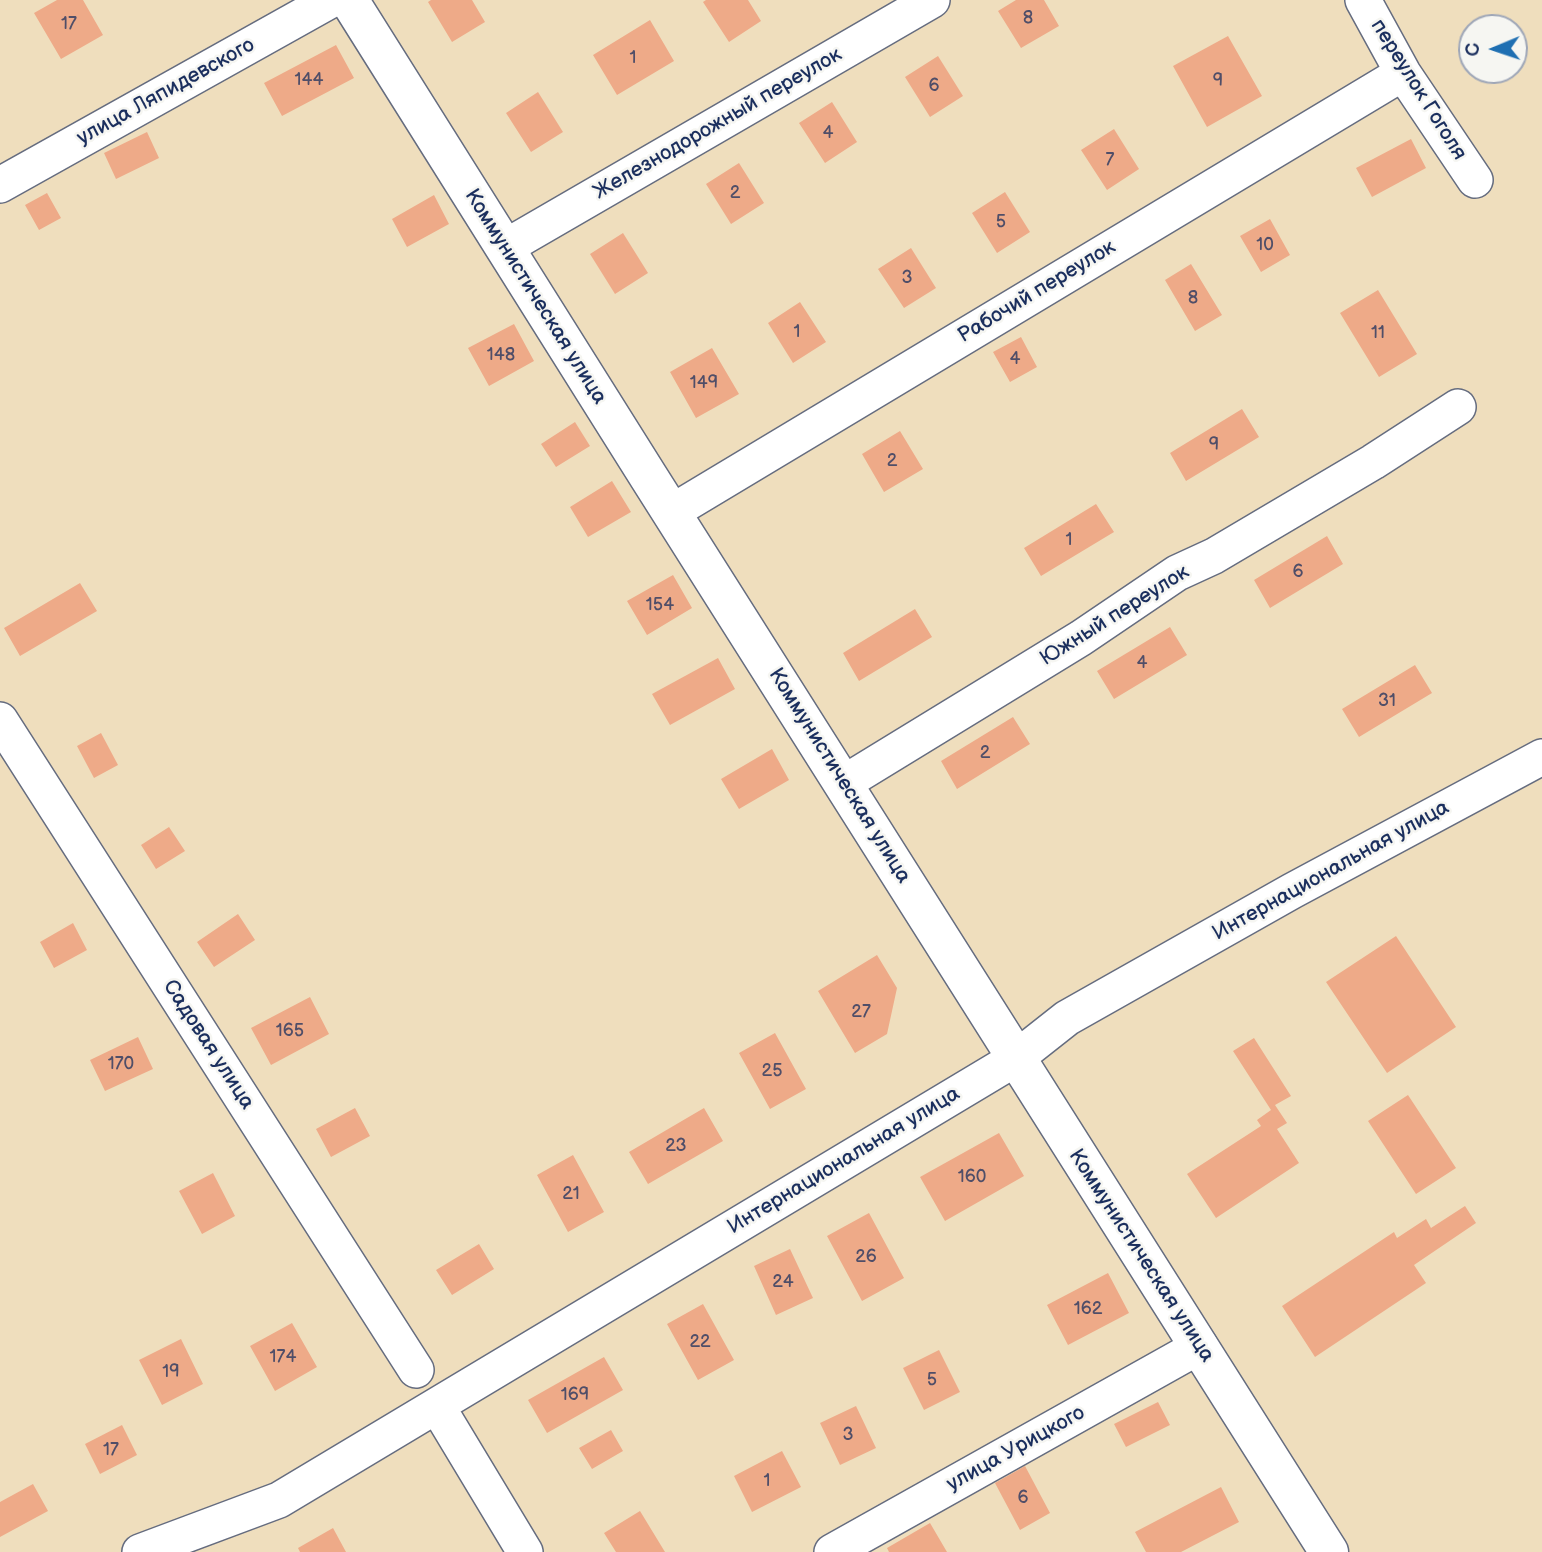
<!DOCTYPE html>
<html>
<head>
<meta charset="utf-8">
<style>
	body { margin:0 }
	#map { position:relative; width:1542px; height:1552px; overflow:hidden; background:#efdebd; font-family:"Balsamiq Sans",sans-serif }
	canvas { display:block }
	.north { position:absolute; left:1458px; top:14px; width:70px; height:70px; box-sizing:border-box; background:#f6f6f2; border:2px solid #9ea6b7; border-radius:50%; rotate:268deg; font-size:19px; font-weight:700; line-height:28px; text-align:center; color:#1b2f5e }
	.north::after { content:''; display:block; margin:auto; width:24px; height:32px; background:#1f6fb2; clip-path:polygon(50% 0,100% 100%,50% 72%,0 100%) }
</style>
</head>
<body>
<div id="map">
<canvas width="1542" height="1552"></canvas>
<div class="north">С</div>
</div>
<script>
const ctx = document.querySelector('canvas').getContext('2d');
ctx.lineJoin = 'round';
function paint(path, color) { ctx.fillStyle = color; ctx.fill(path, 'evenodd'); }
function trace(path, color, width, dash) { ctx.strokeStyle = color; ctx.lineWidth = width; ctx.lineCap = dash ? 'butt' : 'round'; ctx.setLineDash(dash || []); ctx.stroke(path); }
function drawText(font, color, halo, rows, align = 'center') {
  ctx.font = font + ' "Balsamiq Sans",sans-serif'; ctx.lineWidth = 5; ctx.setLineDash([]); ctx.textBaseline = 'middle'; ctx.strokeStyle = halo; ctx.fillStyle = color; for (const [text, x, y, turn = 0] of rows) {
    ctx.save(); ctx.translate(x, y); ctx.rotate((+turn || 0) * Math.PI / 180); ctx.textAlign = isNaN(turn) ? turn : align; if (halo) ctx.strokeText(text, 0, 0); ctx.fillText(text, 0, 0); ctx.restore();
  }
}
const building = new Path2D(`
	M57,0H83L103,35L61,59L34,13Z
	M431,0H472L485,22L452,42L428,2Z
	M706,0H748L761,21L729,42L703,2Z
	M1016,0H1044L1059,26L1021,48L998,11Z
	M650,20L674,61L617,95L593,55Z
	M1228,36L1262,96L1207,127L1173,66Z
	M336,45L354,78L282,116L264,83Z
	M938,56L963,96L930,117L905,77Z
	M538,92L563,132L531,152L506,113Z
	M832,102L857,142L825,163L799,123Z
	M1114,129L1139,169L1107,190L1081,150Z
	M147,132L159,158L116,179L104,153Z
	M1411,139L1426,168L1372,197L1356,168Z
	M739,163L764,203L731,224L706,184Z
	M1005,192L1030,232L997,253L972,213Z
	M47,193L61,218L39,230L25,205Z
	M434,195L449,224L407,247L392,219Z
	M1270,219L1290,255L1261,272L1240,236Z
	M623,233L648,273L615,294L590,254Z
	M911,248L936,288L904,308L878,269Z
	M1191,264L1222,315L1195,331L1165,280Z
	M1378,290L1417,354L1379,377L1340,313Z
	M800,302L826,342L793,363L768,323Z
	M514,324L534,361L489,386L468,348Z
	M1021,337L1037,367L1010,382L993,352Z
	M712,348L739,394L696,418L670,372Z
	M1242,409L1259,437L1186,481L1170,453Z
	M575,422L590,446L556,467L541,444Z
	M900,431L923,469L884,492L862,454Z
	M612,481L631,512L588,537L570,507Z
	M1096,504L1114,532L1041,576L1024,548Z
	M1327,536L1343,564L1270,608L1254,580Z
	M673,575L692,608L647,635L627,601Z
	M80,583L97,611L20,656L4,628Z
	M915,609L932,637L859,681L843,653Z
	M1170,627L1187,655L1114,699L1097,671Z
	M718,658L735,689L670,725L652,694Z
	M1415,665L1432,693L1359,737L1342,709Z
	M1013,717L1030,744L957,789L941,761Z
	M101,733L118,765L94,778L77,746Z
	M772,749L789,780L739,809L721,779Z
	M169,827L185,851L156,869L141,845Z
	M238,914L255,940L214,967L197,942Z
	M73,923L87,950L54,968L40,942Z
	M1396,936L1456,1027L1387,1073L1326,982Z
	M877,955L897,988L887,1034L855,1053L818,991Z
	M310,997L329,1034L271,1065L251,1028Z
	M775,1033L806,1089L770,1109L739,1053Z
	M138,1037L153,1069L105,1091L90,1060Z
	M1254,1038L1291,1096L1275,1105L1287,1123L1277,1129L1299,1163L1216,1218L1187,1174L1261,1126L1257,1120L1271,1110L1233,1051Z
	M1408,1095L1456,1168L1416,1194L1368,1121Z
	M355,1108L370,1136L331,1157L316,1129Z
	M704,1108L723,1141L648,1184L629,1152Z
	M999,1133L1024,1176L945,1221L920,1177Z
	M573,1155L604,1212L568,1232L537,1175Z
	M213,1173L235,1216L202,1234L179,1191Z
	M1465,1206L1476,1223L1414,1265L1426,1283L1315,1357L1282,1306L1394,1232L1397,1238L1426,1219L1431,1228Z
	M869,1213L904,1278L862,1301L827,1236Z
	M479,1244L494,1269L452,1295L436,1270Z
	M790,1249L813,1298L776,1315L754,1266Z
	M1108,1273L1129,1313L1068,1345L1047,1305Z
	M703,1304L734,1360L698,1380L667,1324Z
	M292,1323L317,1367L275,1391L250,1346Z
	M181,1339L203,1384L162,1405L139,1360Z
	M939,1350L960,1392L924,1410L903,1368Z
	M604,1357L623,1390L547,1433L528,1400Z
	M1158,1402L1170,1425L1126,1447L1114,1424Z
	M856,1406L876,1448L840,1465L820,1423Z
	M122,1425L137,1455L100,1474L85,1444Z
	M611,1430L623,1451L592,1469L579,1448Z
	M782,1451L801,1487L752,1512L734,1476Z
	M1025,1466L1050,1513L1020,1530L995,1483Z
	M33,1484L48,1511L0,1537V1502Z
	M1221,1487L1239,1522L1181,1552H1146L1135,1532Z
	M640,1511L665,1552H616L604,1533Z
	M930,1523L947,1552H889L887,1548Z
	M333,1528L346,1552H300L298,1548Z`);
const minor = new Path2D(`
	M1363,0L1403,73L1475,180
	M0,185L331,0
	M504,248L932,0
	M672,512L1403,73
	M0,720L416,1370
	M844,783L1081,638L1177,573L1214,556L1373,462L1458,407
	M437,1406L525,1552
	M140,1552L279,1500L1015,1059L1067,1018L1292,891L1542,757
	M832,1552L1200,1346`);
const tertiary = new Path2D(`
	M349,0C673,519 1003,1034 1329,1552`);
const numberNames = [
	["8",1028,18],
	["17",69,24],
	["1",633,58],
	["144",309,80],
	["9",1218,81],
	["6",934,86],
	["4",828,133],
	["7",1110,160],
	["2",735,193],
	["5",1001,222],
	["10",1265,245],
	["3",907,278],
	["8",1193,298],
	["1",797,332],
	["11",1378,333],
	["148",501,355],
	["4",1015,359],
	["149",704,383],
	["9",1214,445],
	["2",892,461],
	["1",1069,540],
	["6",1298,572],
	["154",660,605],
	["4",1142,663],
	["31",1387,701],
	["2",985,753],
	["27",861,1012],
	["165",290,1031],
	["170",121,1064],
	["25",772,1071],
	["23",676,1146],
	["160",972,1177],
	["21",571,1194],
	["26",866,1257],
	["24",783,1282],
	["162",1088,1309],
	["22",700,1342],
	["174",283,1357],
	["19",171,1372],
	["5",932,1380],
	["169",575,1395],
	["3",848,1435],
	["17",111,1450],
	["1",767,1481],
	["6",1023,1498]
];
const streetNames = [
	["переулок Гоголя",1418,90,58],
	["улица Ляпидевского",166,92,-29],
	["Железнодорожный переулок",718,124,-30],
	["Рабочий переулок",1037,292,-31],
	["Коммунистическая улица",535,297,58],
	["Южный переулок",1115,616,-32],
	["Коммунистическая улица",839,776,58],
	["Интернациональная улица",1331,871,-29],
	["Садовая улица",208,1045,57],
	["Интернациональная улица",844,1161,-31],
	["Коммунистическая улица",1141,1256,57],
	["улица Урицкого",1016,1449,-29]
];
paint(building, '#ea8');
trace(minor, '#656c7f', 38);
trace(tertiary, '#656c7f', 41);
trace(minor, '#fff', 35);
trace(tertiary, '#fff', 38);
drawText('18px', '#504e68', null, numberNames);
drawText('21px', '#1b2f5e', '#f6f6f2', streetNames);
</script>
</body>
</html>
